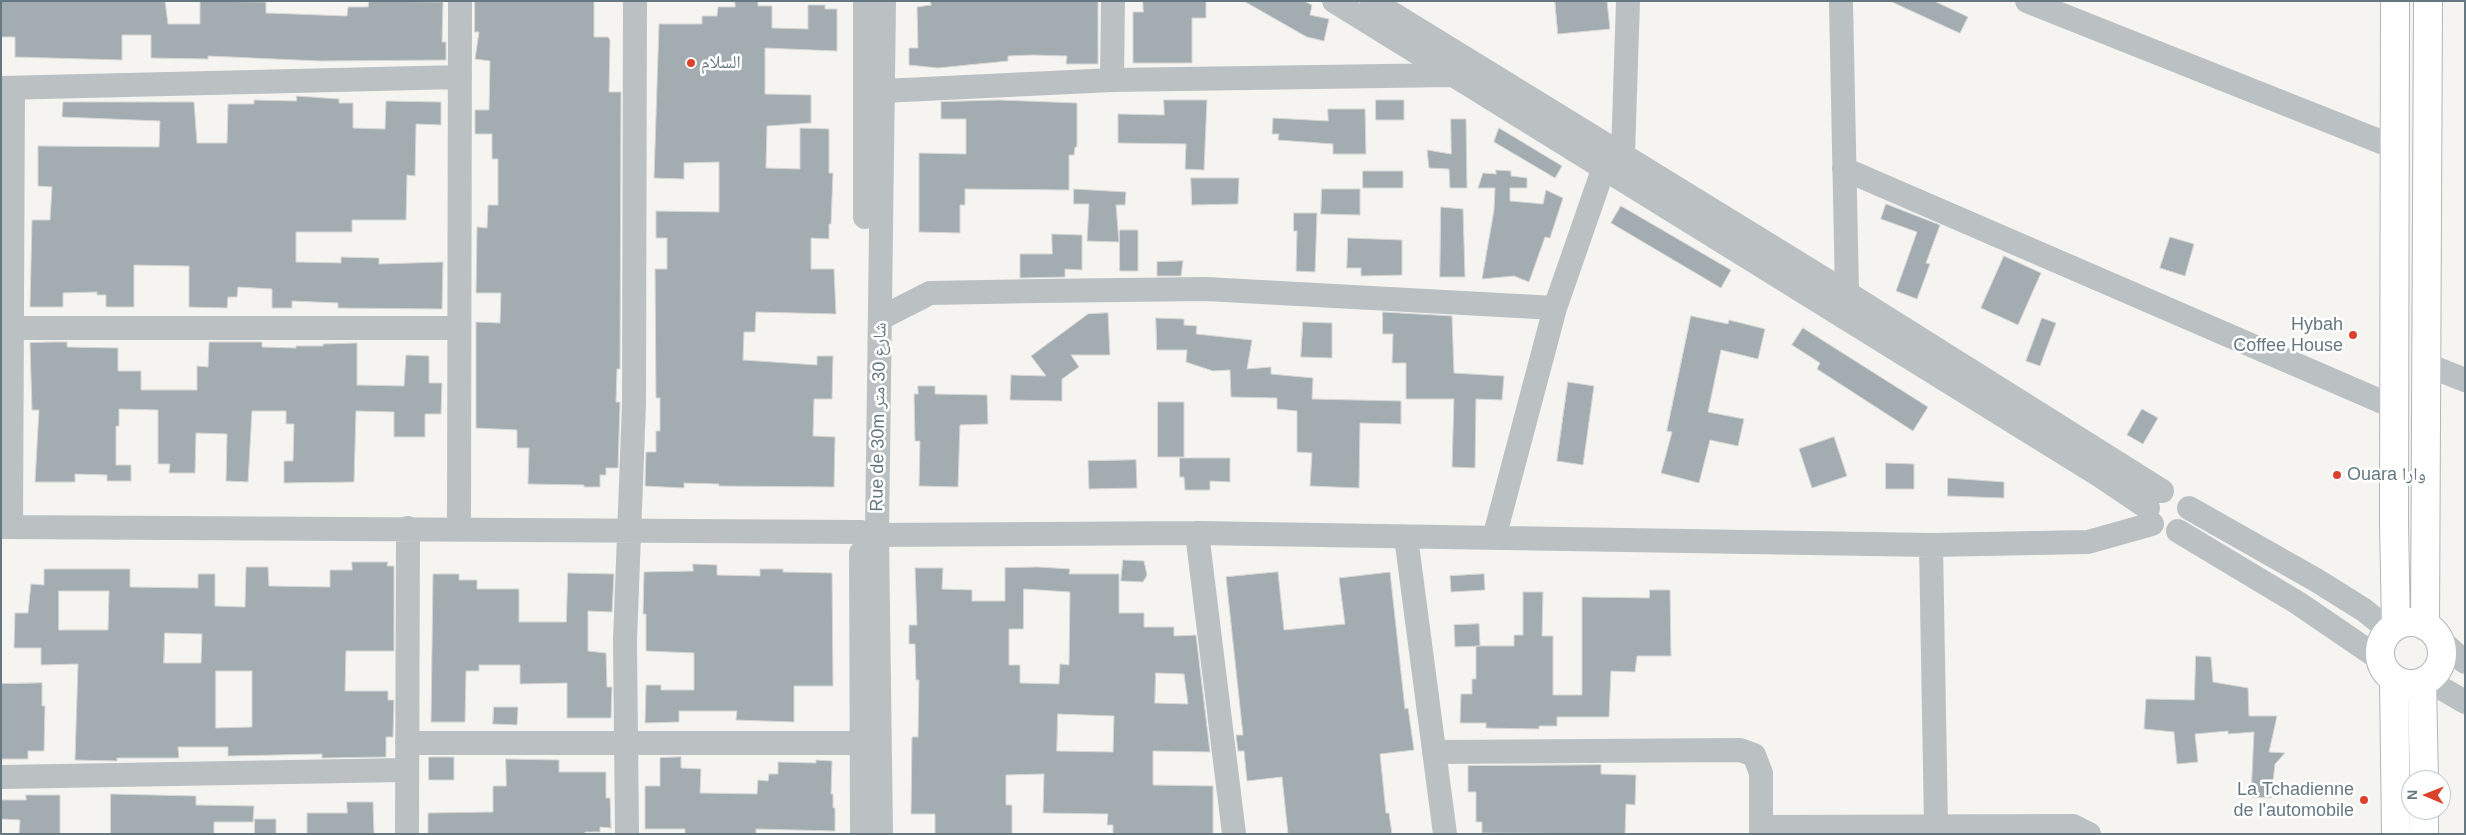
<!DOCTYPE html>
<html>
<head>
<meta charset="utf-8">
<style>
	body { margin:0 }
	#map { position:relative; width:2466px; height:835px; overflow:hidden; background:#f5f4f1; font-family:Helvetica,sans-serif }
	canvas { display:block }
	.frame { position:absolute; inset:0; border:2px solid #657881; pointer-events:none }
	.north { position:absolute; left:2401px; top:770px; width:50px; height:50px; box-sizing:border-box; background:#fff; border:1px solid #c1c9cd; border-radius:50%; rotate:271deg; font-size:14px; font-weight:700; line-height:20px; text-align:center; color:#657881 }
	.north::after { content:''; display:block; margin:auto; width:18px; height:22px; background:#da422c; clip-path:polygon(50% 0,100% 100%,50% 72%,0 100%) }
</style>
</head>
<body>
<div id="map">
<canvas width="2466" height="835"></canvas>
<div class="frame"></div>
<div class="north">N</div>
</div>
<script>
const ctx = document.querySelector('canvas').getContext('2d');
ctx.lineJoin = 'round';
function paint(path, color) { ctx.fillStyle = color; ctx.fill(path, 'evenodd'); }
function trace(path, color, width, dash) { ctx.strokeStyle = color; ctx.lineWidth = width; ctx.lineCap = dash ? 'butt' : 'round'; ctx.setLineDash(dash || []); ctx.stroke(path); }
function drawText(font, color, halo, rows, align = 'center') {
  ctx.font = font + ' Helvetica,"Noto Naskh Arabic",sans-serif'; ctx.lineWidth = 5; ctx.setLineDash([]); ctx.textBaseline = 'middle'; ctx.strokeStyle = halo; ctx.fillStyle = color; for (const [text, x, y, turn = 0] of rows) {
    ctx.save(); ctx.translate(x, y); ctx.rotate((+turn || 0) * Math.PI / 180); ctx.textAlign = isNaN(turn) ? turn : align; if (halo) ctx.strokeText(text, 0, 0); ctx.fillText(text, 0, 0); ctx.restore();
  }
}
const building = new Path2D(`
	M1,1H165L168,24H200V1L266,2V13L347,16L348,7H368L369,1L443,2L442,42H446V60L320,61L208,56V59L151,58V35H122V60L15,57V37H1Z
	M475,1H594V37H608L610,40L609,92H621L620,369H617L616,402H620V404L618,468H606V475H600V487H584V485L528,484L529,448H517V430L476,428V322L500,323L501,293H476L477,227L487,228L488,205H498V159H492V134H475V110H489L490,61L475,59L479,32H475Z
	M735,1H758V6H772V28L808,29V5H825V9H837V51L765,48V94L811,95V123L767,126L766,168L800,169V128L829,129V173H833L831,224H829V239L811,238V269H834L836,314L756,312L755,332H744L743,360L817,365V356H833L832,399H814L813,436L835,437L834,487L719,486V484L684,483V488L645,486L646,452H656V431H660V398H656L655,269H667V238H656V211L719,212V162L684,163V179L654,178L659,24H702V16H717L718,7H735Z
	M930,1H1098V64H1066L1067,56L1033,55L1008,56V61L938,68L909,65V48H918L917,7L931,5Z
	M1143,1H1206V18H1192V63H1133V12H1143Z
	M1244,1H1304L1312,5L1310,15L1329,19L1324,41L1307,37Z
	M1555,1H1607L1610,29L1558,34Z
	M1890,1H1934L1968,17L1960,33Z
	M297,96L339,99V103H353V128L385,129L386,101L441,102V125L416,124L415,176L407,175L406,220H352V232H296V262L341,263V257L379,258V264L443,262L442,309L338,308V303L292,301V308H272V289L238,287L237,297H228L227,308L189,307V266L134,265V307H106V295H97V292L63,293V307H30L32,220H50L52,187L38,186V146L159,147L160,121L62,117L63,102H194L197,143H227L228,104H254V100L296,101Z
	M999,100L1077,103V147H1075L1074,155H1069V190L965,189V205H960V233L919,232V153L966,154V119H941V102Z
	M1164,100H1207L1204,170L1185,169L1186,144L1118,143V114L1164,115Z
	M1376,100H1404V120H1376Z
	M1328,109H1365L1366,154H1333V144L1278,140L1279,134H1272L1273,118L1328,121Z
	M1451,119H1466L1467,188H1450L1449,169L1429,168L1427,150L1451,154Z
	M1499,128L1562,166L1555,178L1494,142Z
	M1496,170L1511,171V176L1527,178V188H1510V201L1543,204L1546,190L1563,198L1550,238L1545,237L1529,282L1514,276L1482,279L1494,210L1495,188H1478L1483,173L1496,174Z
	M1363,171H1403V188H1363Z
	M1191,178H1239L1238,204L1192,205Z
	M1074,189L1126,192L1125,205H1116L1119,242L1087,241L1089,204H1074Z
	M1322,189H1360V215L1321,214Z
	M1886,204L1940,225L1926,263L1930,264L1917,299L1896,291L1917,232L1881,219Z
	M1621,206L1731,270L1721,288L1611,223Z
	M1441,207L1463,209L1465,277H1440Z
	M1294,213H1317L1315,272L1296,271L1297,231H1294Z
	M1120,230H1138V271H1120Z
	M1052,234L1082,235V270L1065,269V277L1020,278V254H1052Z
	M2170,237L2194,244L2185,276L2160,268Z
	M1348,238L1402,240V275L1361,276V268H1347Z
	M2004,256L2041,273L2018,325L1981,308Z
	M1183,261L1181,276H1157V262Z
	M1383,312L1452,316L1454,373L1504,376L1502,400L1476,399L1475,468L1452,467L1454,399H1406V363H1392L1393,334H1383Z
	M1108,313L1110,355H1071L1079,367L1062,379V401L1010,400L1011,375L1046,376L1031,356L1088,314Z
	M1691,316L1728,324L1729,320L1765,329L1758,359L1721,350L1708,412L1744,419L1738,446L1710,440L1699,483L1661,473L1672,432L1667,431Z
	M1156,318L1184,319V325L1197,326L1196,334L1252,340L1247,369L1271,367V374L1313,378L1312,399L1401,401V424L1360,423L1359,488L1310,486L1312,453L1297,452V411L1277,409V398L1231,397L1230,370L1213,371L1186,362L1187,350H1157Z
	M2042,318L2056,323L2040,366L2026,361Z
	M1303,322L1332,323V358L1301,357Z
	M1803,328L1928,407L1913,431L1817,369L1820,363L1792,345Z
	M52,342H67V347L118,348V371H141V390H197V366L208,367L209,342H262V347L296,348V346H323V344L357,343V385L404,386L406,355L429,356V383H442L441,414H425V437H394V412L356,411L354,482L284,483V461H293L294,424H286V411H252L248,482L226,481L227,434L196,433L195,473H169L170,464H158V410L119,409V426H116V465H131V481H107V475L75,474V482H35L39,410H32L30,343Z
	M1568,382L1594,386L1583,465L1557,461Z
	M918,386H935V394L987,395L988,424L960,425L958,487L919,486L920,441H915L914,394H918Z
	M1158,402H1184V457H1158Z
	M2142,409L2158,418L2143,444L2127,435Z
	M1834,437L1847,476L1812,488L1799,449Z
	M1180,458H1230V482L1210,481V490H1185L1184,477H1180Z
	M1136,460L1137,488L1089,489L1088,461Z
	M1886,463L1914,464V489H1886Z
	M1948,478L2004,482V498L1948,496Z
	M1123,560L1144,561L1147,575L1143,582L1121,581Z
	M352,562H388L387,566H394V651H346L345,691H388V700H394L393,737H386V757L322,758V754L228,756V747H178L179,758H117V761L75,760L78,664L41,665V648H14L15,613H28L31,584L44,585V569H130V587L198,588V574H215V606L245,607L246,567H268L269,586L330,587V570H352ZM59,591H109L108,630H59ZM165,633L202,634L201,663H164ZM216,671H252V727L216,728Z
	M693,564L717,565V575L760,576V569H783V572L832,573L833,686H794V722L736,720L737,711H679V722L645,723L646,685H661V690H694V653L646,651V614H643L644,572L693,571Z
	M1038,567L1070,569L1069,574H1119V613H1144V627H1174V636L1196,635L1210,752L1153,751V785L1213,786V834H1113V825H1107L1108,814L1043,813L1044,774L1006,775V805H1012V834H935V814H911L912,737H918L919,680H916L915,644H909V625H917L915,568H943L942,589L972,590V601H1005V568ZM1024,589L1070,592L1069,665L1060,664L1059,684L1020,683V665H1009V629H1023ZM1156,673L1184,674L1188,704L1155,703ZM1058,714L1114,716L1113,752L1057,751Z
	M1278,572L1284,630L1345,624L1339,578L1390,572L1405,709L1408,708L1414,750L1380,754L1386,813H1389L1392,834H1288L1282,777L1247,781L1244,751H1238L1236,735H1243L1226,577Z
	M568,573L614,574L612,612L588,611V651L606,653L607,687H612L611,718H567V683L520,684V665H479V671H466L465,722H431L433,574H459V580H477V589H519V622H566Z
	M1484,574L1485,590L1451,592L1450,576Z
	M1650,590H1670L1671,656H1637L1635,672L1611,671L1609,717H1557V726H1539V729L1486,728V723H1460L1461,694H1472V679H1476V646H1514V635H1523V592H1543L1542,636H1553V695H1582V597L1649,598Z
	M1479,624L1480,646L1455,647L1454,625Z
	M2196,656L2211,657L2213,682L2248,688L2249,716H2277L2269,752L2285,753L2275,764L2271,798L2251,797L2254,732L2228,734V731L2195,734L2198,762L2177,764L2174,732L2144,729L2146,699L2194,700Z
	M42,683V706H45L44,751H28V759H1V684Z
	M494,707H518L517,725L493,724Z
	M429,757H454V780H429Z
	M681,757V768L701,769L700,793L757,794L758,780L768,781L769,774H778V762L816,763V760L832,761L831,794H833V808H835V831L756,829V834H685V829H645V786H660V758Z
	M506,759L559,760V772H606V798H610L611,828L600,827V832H585V834H428V813L493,812V786H506Z
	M1601,765V774L1636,775L1635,805L1626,804L1625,834L1482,833V822H1476V792H1468V766Z
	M111,794L196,796V805L254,806L253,822H214V834H111Z
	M26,795H60V834H19L20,820L1,819V800H26Z
	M347,802H373L374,834H307V813H347Z
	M255,819H276V834H255Z`);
const minor = new Path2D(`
	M1334,1L2099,475L2148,508
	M1372,1L1847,293L2162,491
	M1841,1L1847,293
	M2027,1L2394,147
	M1112,80L1113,1
	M1,88L460,77
	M883,91L1112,80L1453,75
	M1623,154L1628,1
	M1844,169L2394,407
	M865,217V1
	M881,318L930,293L1039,291L1206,289L1555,308
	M12,328H459
	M2427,365L2465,380
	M2189,508L2316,580L2364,610L2389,630
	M1,527L861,532L877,535L1197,533L1931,545L2088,542L2152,524
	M11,527L13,89
	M459,528L460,1
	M2178,531L2298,603L2380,659
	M1197,533L1234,834
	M1406,537L1445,834
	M1494,538L1555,308L1604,167
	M1931,545L1936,826
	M861,553L862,834
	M2440,640L2465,662
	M2429,681L2465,702
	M407,743H863
	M1434,752L1740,750L1754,755L1761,773V834
	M1,777L406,770
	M1761,827L2073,826L2089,834
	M407,834L408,528
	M627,834L625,640L634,404L635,1
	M881,834L877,535L884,1`);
const major = new Path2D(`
	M2395,1L2394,524L2396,625
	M2380 653a31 31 0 1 1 62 0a31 31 0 1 1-62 0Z
	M2425,626L2428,1
	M2394,680L2396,834
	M2422,683L2424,780
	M2424,834V810`);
const markers = [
	[691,63,5,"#da422c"],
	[2353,335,5,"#da422c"],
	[2337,475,5,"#da422c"],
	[2364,800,5,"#da422c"]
];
const poiNames = [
	["السلام",701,63],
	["Hybah",2343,325,"right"],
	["Coffee House",2343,346,"right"],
	["Ouara وارا",2347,475],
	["La Tchadienne",2354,790,"right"],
	["de l'automobile",2354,811,"right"]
];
const streetNames = [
	["Rue de 30m شارع 30 متر",879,417,-89]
];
paint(building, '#a3adb1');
trace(building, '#d6d6d4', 1);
trace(major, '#afb5b8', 30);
trace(minor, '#bbc1c3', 24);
trace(major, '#fff', 28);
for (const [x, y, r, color] of markers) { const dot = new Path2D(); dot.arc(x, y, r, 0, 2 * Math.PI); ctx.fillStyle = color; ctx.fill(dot); trace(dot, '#fff', 2); }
drawText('18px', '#657881', '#fff', poiNames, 'left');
drawText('18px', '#657881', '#fff', streetNames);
</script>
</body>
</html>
